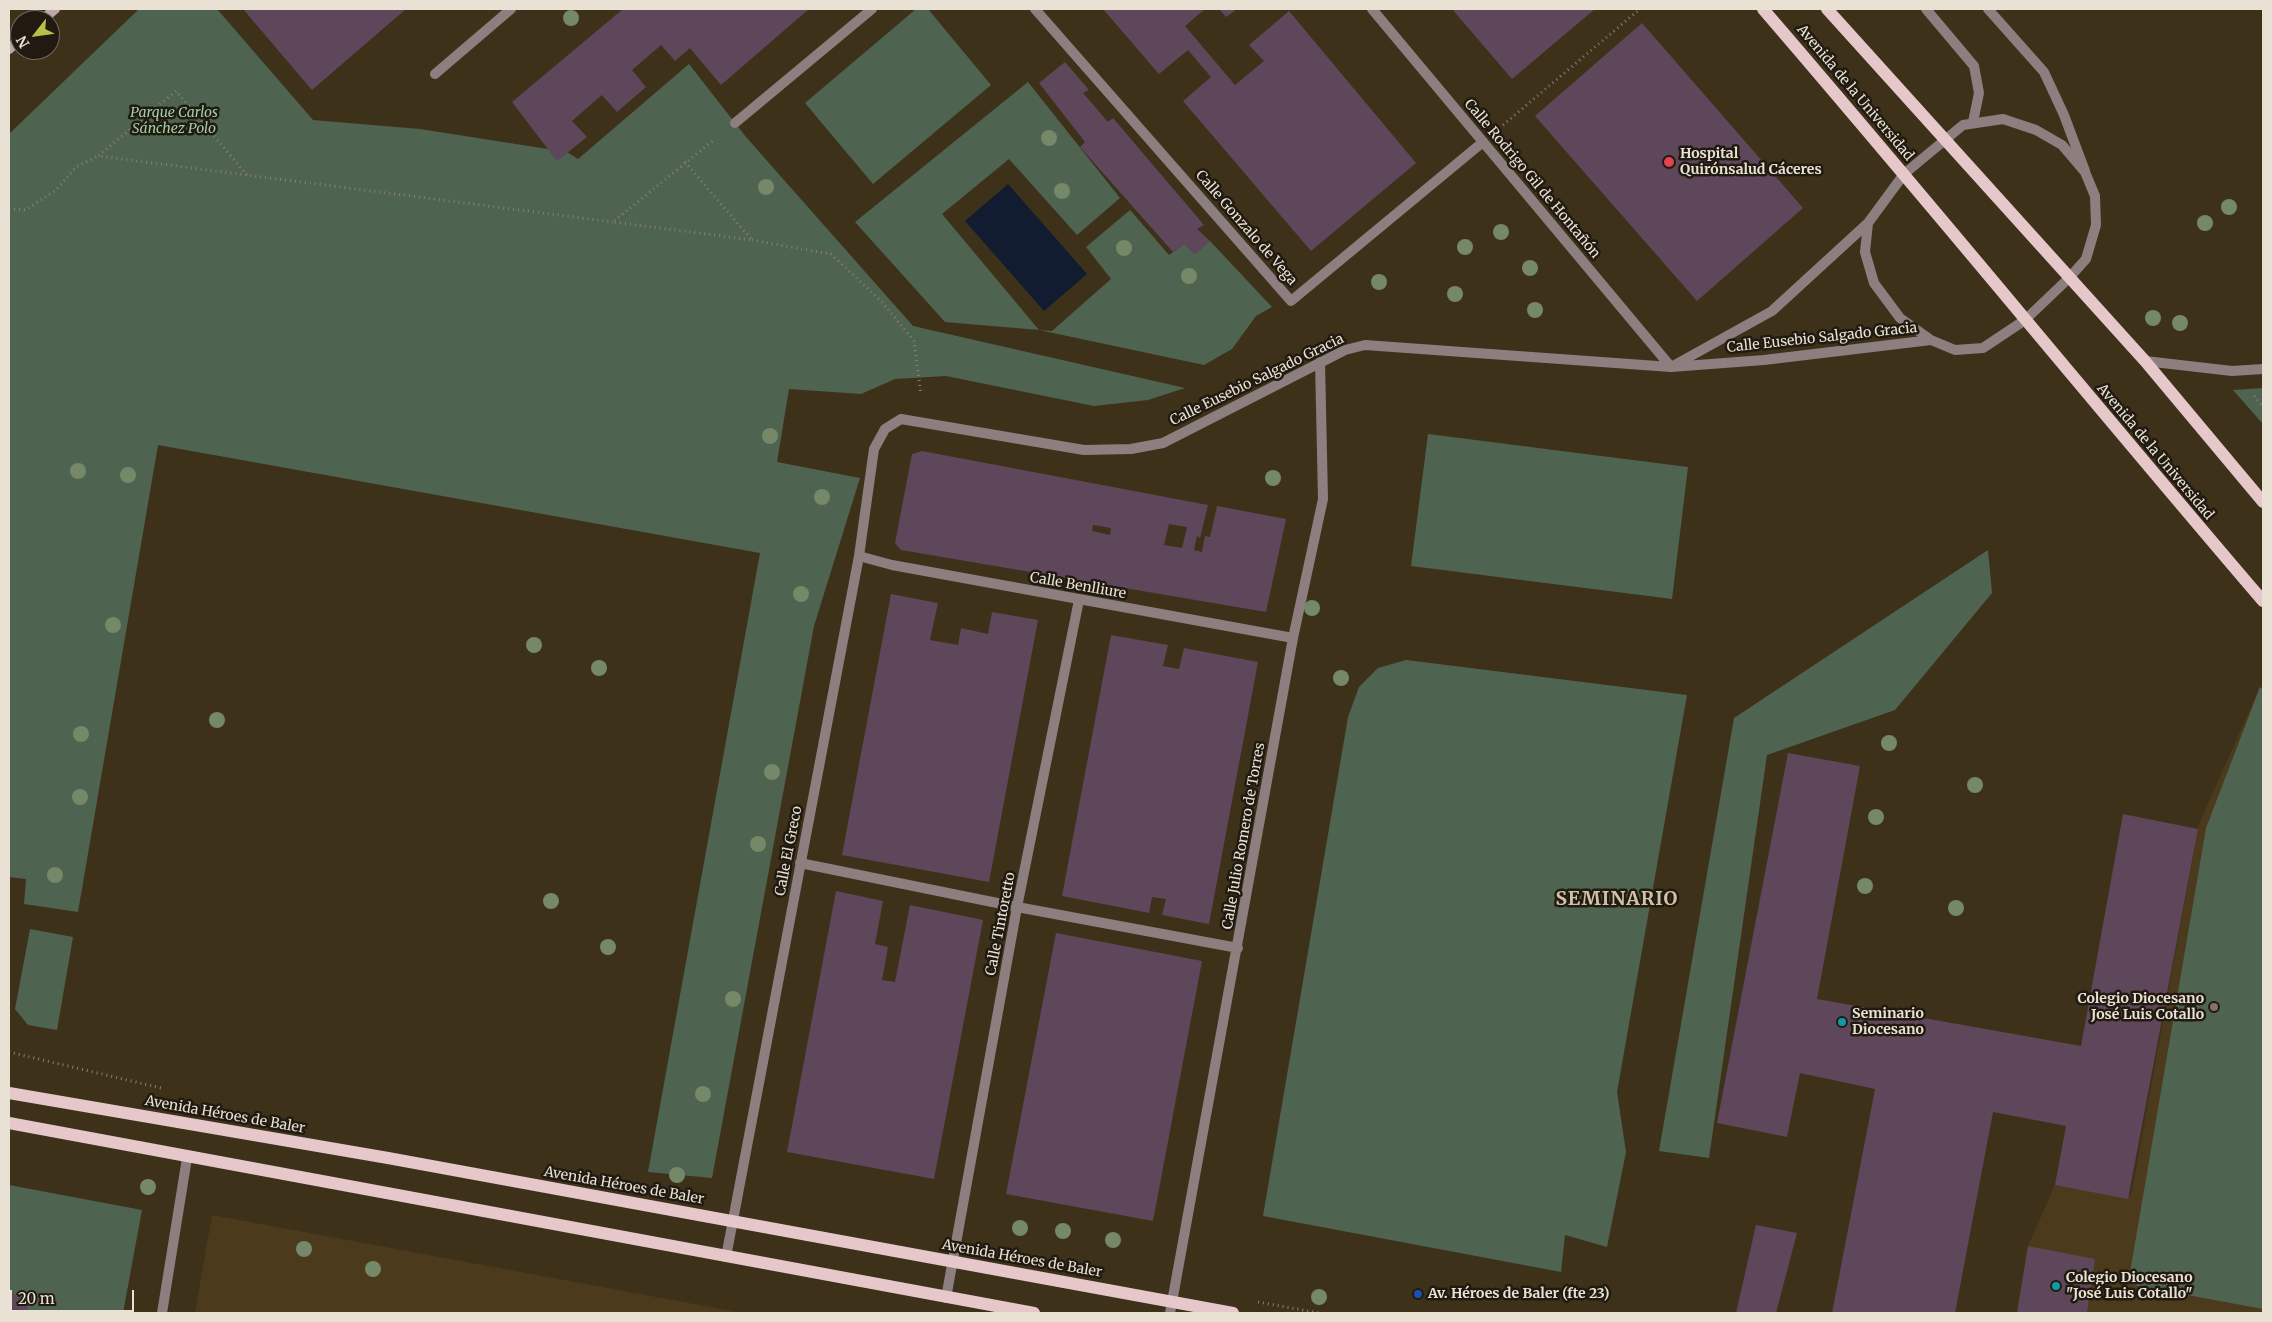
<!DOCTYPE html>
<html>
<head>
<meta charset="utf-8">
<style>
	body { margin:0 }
	#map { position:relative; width:2272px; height:1322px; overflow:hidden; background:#3e311a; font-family:Merriweather,serif }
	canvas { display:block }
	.frame { position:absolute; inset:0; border:10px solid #e9e1d3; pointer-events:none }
	.north { position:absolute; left:10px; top:10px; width:50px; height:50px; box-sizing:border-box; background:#201a10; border:1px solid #706a5e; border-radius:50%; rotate:240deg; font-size:14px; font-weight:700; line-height:20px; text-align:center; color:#e9e1d3 }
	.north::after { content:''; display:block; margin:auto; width:18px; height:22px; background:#b8c147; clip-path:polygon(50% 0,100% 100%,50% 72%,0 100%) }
	.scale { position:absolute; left:10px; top:1290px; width:124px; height:22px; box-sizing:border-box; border:2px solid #e9e1d3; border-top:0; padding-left:6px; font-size:15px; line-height:18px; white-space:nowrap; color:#e9e1d3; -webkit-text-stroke:4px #201a10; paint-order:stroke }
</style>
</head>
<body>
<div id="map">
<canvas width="2272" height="1322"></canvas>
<div class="frame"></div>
<div class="north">N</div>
<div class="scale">20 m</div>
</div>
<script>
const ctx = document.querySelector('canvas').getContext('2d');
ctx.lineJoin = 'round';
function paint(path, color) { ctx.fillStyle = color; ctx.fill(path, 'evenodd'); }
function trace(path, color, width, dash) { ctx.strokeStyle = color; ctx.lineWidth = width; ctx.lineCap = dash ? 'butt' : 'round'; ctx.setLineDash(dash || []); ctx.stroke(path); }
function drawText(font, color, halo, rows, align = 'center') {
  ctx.font = font + ' Merriweather,serif'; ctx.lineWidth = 5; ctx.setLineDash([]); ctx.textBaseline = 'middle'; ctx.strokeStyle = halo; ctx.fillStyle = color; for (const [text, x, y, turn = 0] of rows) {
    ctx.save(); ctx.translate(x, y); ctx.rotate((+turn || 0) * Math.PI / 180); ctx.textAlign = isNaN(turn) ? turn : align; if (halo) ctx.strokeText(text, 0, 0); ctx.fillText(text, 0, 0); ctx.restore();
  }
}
const built = new Path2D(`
	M2260,687L2263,690V1313H2017L2028,1246L2055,1185L2131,1196L2199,824Z
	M212,1215L743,1313H195Z`);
const green = new Path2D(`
	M139,9H217L313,120L420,129L567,152L578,159L689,64L746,137L913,326L1185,388L1148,400L1094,406L946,376L895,379L861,394L789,389L777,462L860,478L814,626L712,1178L648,1172L760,553L158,445L78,912L24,904L26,879L9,877V134Z
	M916,9H928L991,85L873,184L805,103Z
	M1028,82L1120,198L1077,235L1009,159L942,214L1039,330L1052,331L1111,279L1086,247L1130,210L1169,255L1184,244L1210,241L1272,307L1256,316L1232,349L1204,365L1039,330L945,322L855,222Z
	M2263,388V424L2233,390Z
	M1428,434L1688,467L1672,599L1411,566Z
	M1988,550L1992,593L1895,710L1767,755L1709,1158L1659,1151L1734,718Z
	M1406,660L1687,695L1617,1092L1626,1152L1607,1247L1565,1235L1561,1272L1263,1216L1348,717L1359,687L1378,668Z
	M2260,687L2263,690V1309L2128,1284L2206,828Z
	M30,929L73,937L57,1030L28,1025L15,1009Z
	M9,1185L142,1210L123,1313H9Z`);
const water = new Path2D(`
	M1008,184L1087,274L1044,311L965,221Z`);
const building = new Path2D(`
	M243,9H406L312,90Z
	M623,9H809L721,85L690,48L675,61L661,45L632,70L646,87L617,112L602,95L572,121L587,137L557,161L512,102Z
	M1103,9H1205L1185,26L1235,85L1264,61L1249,45L1289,11L1416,163L1311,251L1183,101L1211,77L1188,50L1159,74Z
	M1219,9H1237L1226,17Z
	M1452,9H1595L1512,79Z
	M1642,23L1803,208L1697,301L1535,116Z
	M1065,62L1089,90L1083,93L1108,122L1113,118L1204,225L1197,229L1210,241L1195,255L1184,244L1173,252L1080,147L1085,142L1039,83Z
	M922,451L1208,505L1200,538L1197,536L1194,550L1202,552L1205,536L1210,537L1217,506L1286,519L1266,612L901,550L895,543L912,454ZM1169,524L1187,527L1182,548L1164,545ZM1093,525L1111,528L1110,535L1092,531Z
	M891,594L938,603L930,640L958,645L961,628L988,634L992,612L1038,620L989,882L842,855Z
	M1111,635L1168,645L1163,666L1179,669L1184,648L1258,662L1209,924L1162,915L1166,899L1152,897L1149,913L1062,896Z
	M1788,753L1860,766L1817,999L2081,1046L2123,814L2198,829L2128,1199L2055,1185L2066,1126L1993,1112L1955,1313H1832L1875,1089L1800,1073L1787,1137L1717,1123Z
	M836,891L883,901L875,944L888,947L882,980L895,982L910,905L983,920L934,1179L787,1152Z
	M1056,933L1202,961L1153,1221L1006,1194Z
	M1756,1225L1797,1233L1776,1313H1736Z
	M2028,1246L2095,1259L2087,1313H2017Z
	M9,1290L28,1304L27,1313H9Z`);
const path = new Path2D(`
	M1503,125L1640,9
	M685,162L752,240L613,222L715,139
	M247,175L176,91L98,156L613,222
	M9,209L26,210L56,190L76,167L98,156
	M752,240L831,254L882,302L914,341L921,395
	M2254,396L2263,407
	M9,1052L161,1088
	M1258,1302L1319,1313`);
const service = new Path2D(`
	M1926,9L1974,66L1979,93L1973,122
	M1988,9L2044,72L2064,115L2085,171`);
const pedestrian = new Path2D(`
	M1035,9L1291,301L1483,142
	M735,123L872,9`);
const minor = new Path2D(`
	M1372,9L1671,367
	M435,74L511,9
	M1868,223L1865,252L1874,283L1900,318L1931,340
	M2145,361L2232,371L2263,369
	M859,556L892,565L1293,638
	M800,863L1017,907L1238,948
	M726,1257L859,556L874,449L885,429L901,419L1084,450L1131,449L1163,443L1345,350L1365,345L1671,367L1764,360L1931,340L1955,350L1983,348L2025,320L2069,278L2086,259L2096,225L2095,196L2085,172L2062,145L2036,130L2003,119L1963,125L1904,174L1868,223L1772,311L1671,367
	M946,1298L1017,907L1079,600
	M162,1313L187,1158
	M1170,1313L1293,638L1323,499L1320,362`);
const secondary = new Path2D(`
	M42,20L55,9
	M9,49L20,39`);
const primary = new Path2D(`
	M1763,9C1932,205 2095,405 2263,601
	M1827,9L2145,361L2263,502
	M9,1093L388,1158L1233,1313
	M9,1123L1034,1313`);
const trees = [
	[571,18],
	[1049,138],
	[766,187],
	[1062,191],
	[2229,207],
	[2205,223],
	[1501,232],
	[1465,247],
	[1124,248],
	[1530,268],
	[1189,276],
	[1379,282],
	[1455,294],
	[1535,310],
	[2153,318],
	[2180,323],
	[770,436],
	[78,471],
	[128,475],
	[1273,478],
	[822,497],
	[801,594],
	[1312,608],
	[113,625],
	[534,645],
	[599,668],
	[1341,678],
	[217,720],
	[81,734],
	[1889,743],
	[772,772],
	[1975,785],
	[80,797],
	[1876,817],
	[758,844],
	[55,875],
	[1865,886],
	[551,901],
	[1956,908],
	[608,947],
	[733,999],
	[703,1094],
	[677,1175],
	[148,1187],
	[1020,1228],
	[1063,1231],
	[1113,1240],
	[304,1249],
	[373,1269],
	[1319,1297]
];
const markers = [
	[1669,162,6,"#e0444e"],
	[2214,1007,5,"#8d6e63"],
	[1842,1022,5,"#0f9aa8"],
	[2056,1286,5,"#0f9aa8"],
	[1418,1294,5,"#1a4fb4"]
];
const streetNames = [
	["Avenida de la Universidad",1855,93,50],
	["Calle Rodrigo Gil de Hontañón",1532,179,50],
	["Calle Gonzalo de Vega",1246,228,49],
	["Calle Eusebio Salgado Gracia",1822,338,-6],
	["Calle Eusebio Salgado Gracia",1257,380,-26],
	["Avenida de la Universidad",2155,452,50],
	["Calle Benlliure",1078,586,10],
	["Calle Julio Romero de Torres",1244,836,-80],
	["Calle El Greco",789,851,-79],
	["Calle Tintoretto",1001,924,-79],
	["Avenida Héroes de Baler",225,1115,10],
	["Avenida Héroes de Baler",624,1186,10],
	["Avenida Héroes de Baler",1022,1259,10]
];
const parkNames = [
	["Parque Carlos",174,113],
	["Sánchez Polo",174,129]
];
const poiNames = [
	["Hospital",1680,154],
	["Quirónsalud Cáceres",1680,170],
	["Colegio Diocesano",2204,999,"right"],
	["José Luis Cotallo",2204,1015,"right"],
	["Seminario",1852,1014],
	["Diocesano",1852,1030],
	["Colegio Diocesano",2066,1278],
	["\"José Luis Cotallo\"",2066,1294],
	["Av. Héroes de Baler (fte 23)",1428,1294]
];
const districtNames = [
	["SEMINARIO",1617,900]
];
paint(built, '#4b3a1c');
paint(green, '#4f6351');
paint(water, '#111c30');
paint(building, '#5e475a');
trace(path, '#8a7f6c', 3, [1, 4]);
trace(service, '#8d7e7f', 10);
trace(pedestrian, '#8d7e7f', 10);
trace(minor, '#8d7e7f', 10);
trace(secondary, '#bfa7aa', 10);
trace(primary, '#e6c8cb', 12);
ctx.fillStyle = '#758868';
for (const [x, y] of trees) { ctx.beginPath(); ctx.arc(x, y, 8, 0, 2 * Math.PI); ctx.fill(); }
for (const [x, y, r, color] of markers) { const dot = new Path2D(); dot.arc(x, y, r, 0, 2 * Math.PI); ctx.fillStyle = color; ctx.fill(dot); trace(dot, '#201a10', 2); }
drawText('14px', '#e9e1d3', '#201a10', streetNames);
drawText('italic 14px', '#a2d0a7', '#201a10', parkNames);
drawText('bold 14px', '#e9e1d3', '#201a10', poiNames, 'left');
ctx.letterSpacing = '1px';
drawText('bold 19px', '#d1c1a6', '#201a10', districtNames);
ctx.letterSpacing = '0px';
</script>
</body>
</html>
